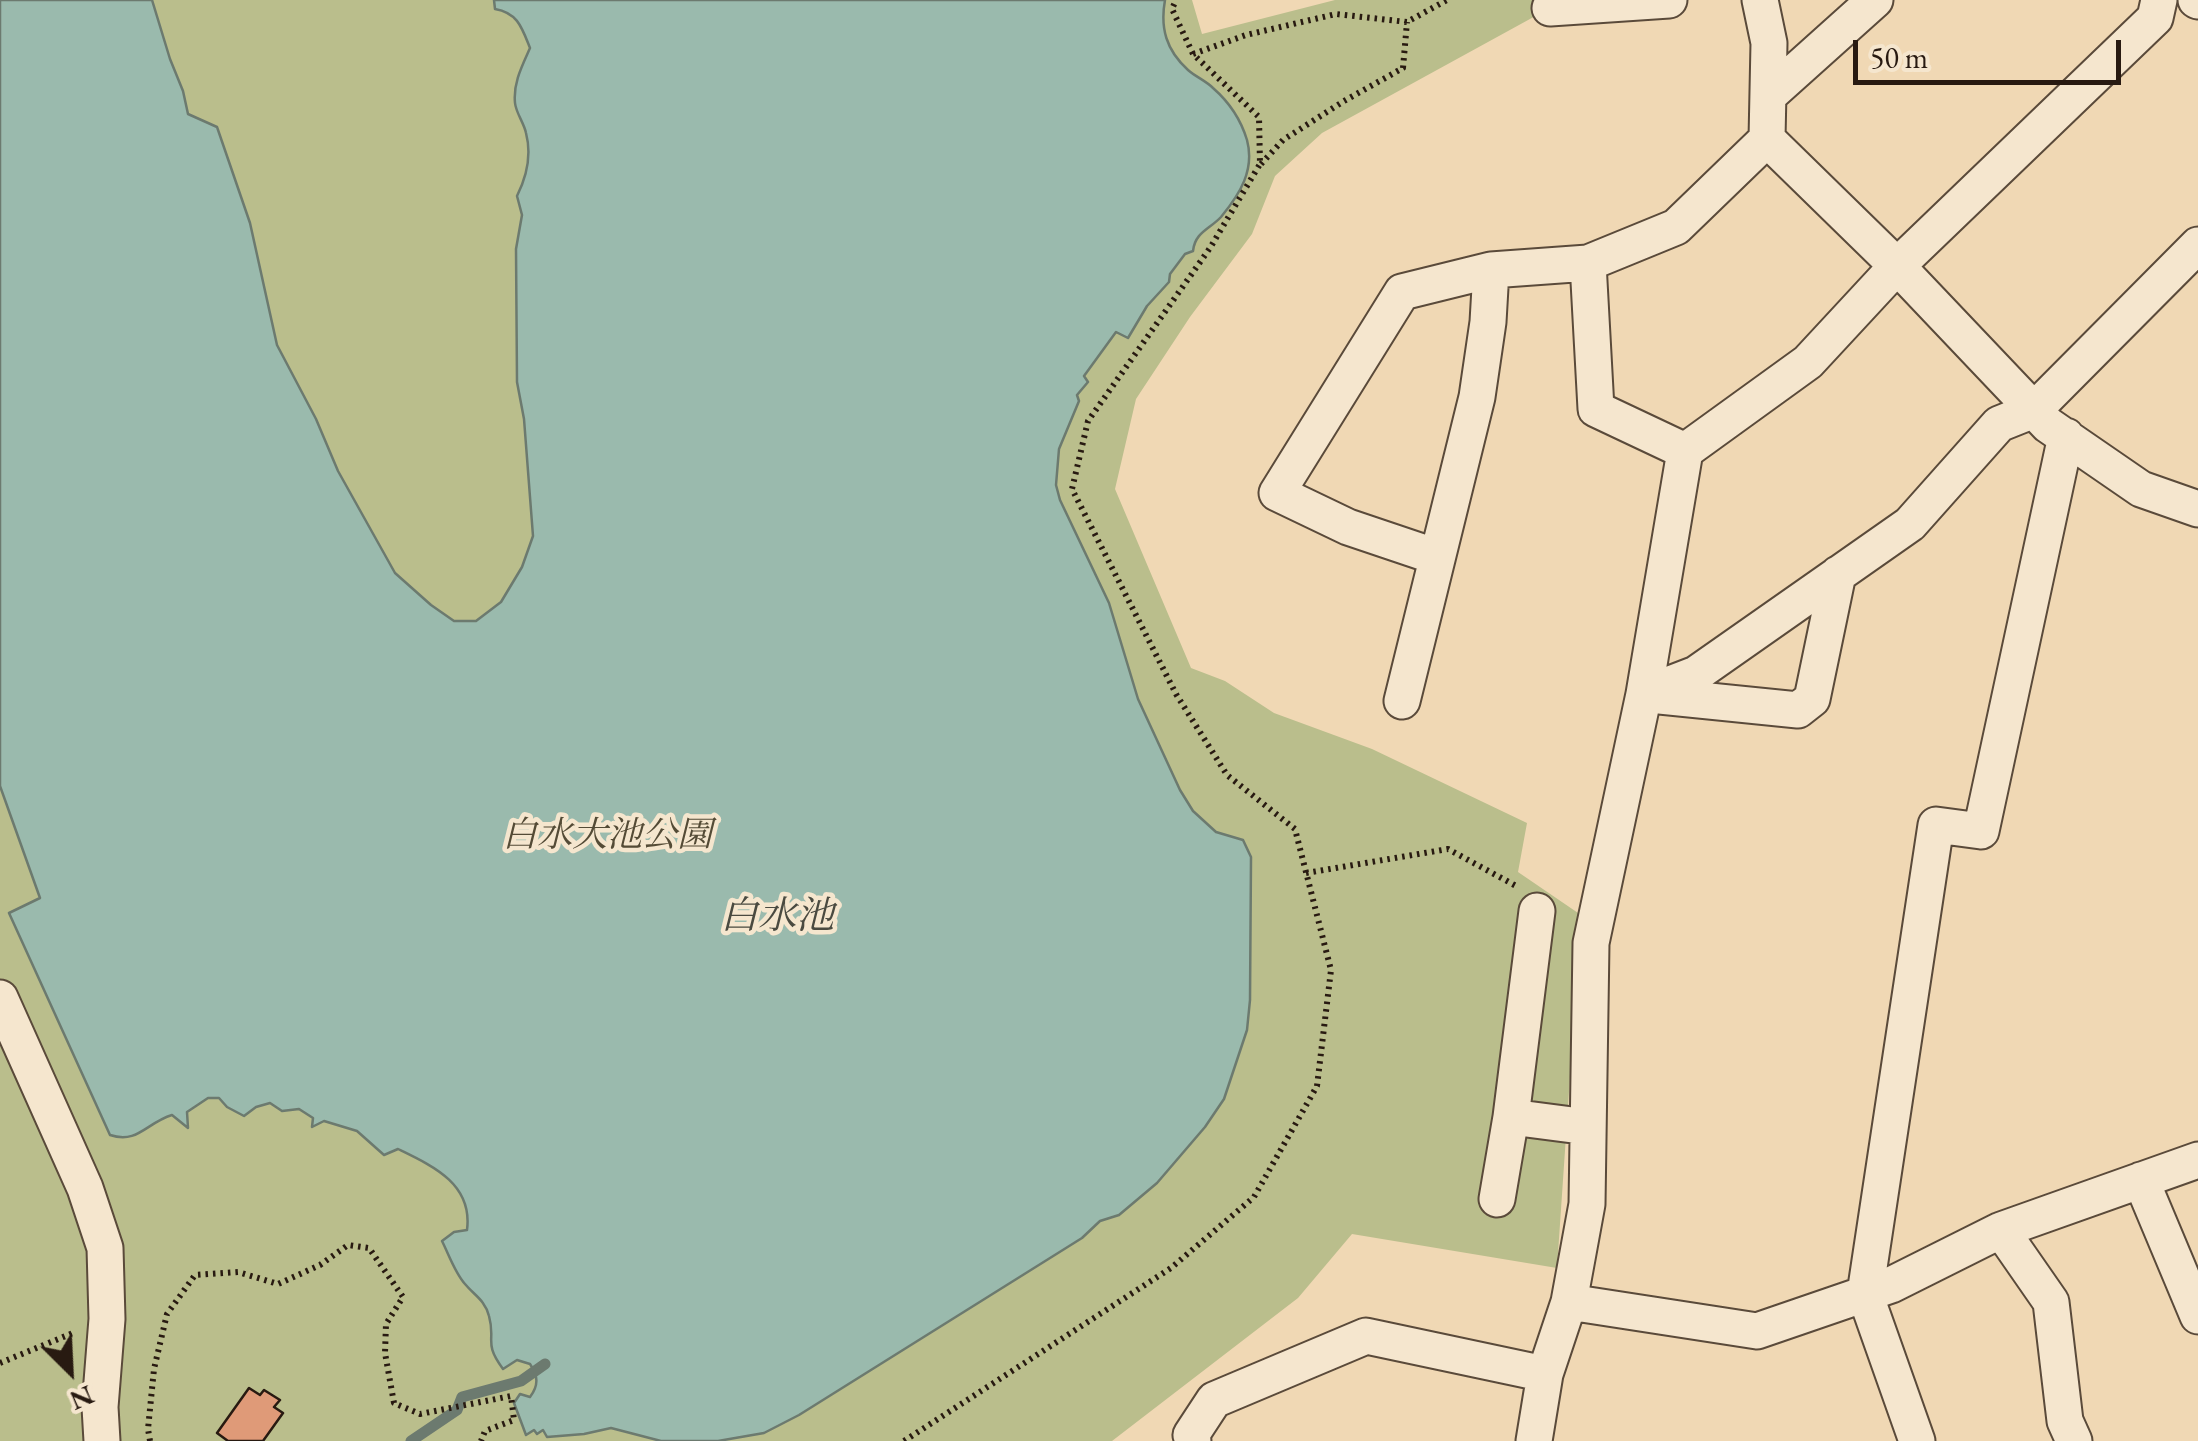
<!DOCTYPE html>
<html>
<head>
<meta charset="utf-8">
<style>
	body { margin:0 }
	#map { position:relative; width:2198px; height:1441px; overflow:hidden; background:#f0d8b4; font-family:"EB Garamond",serif }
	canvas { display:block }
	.north { position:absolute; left:20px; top:1321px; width:100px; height:100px; -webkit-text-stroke:8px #f5e6ce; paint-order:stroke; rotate:156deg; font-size:28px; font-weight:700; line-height:40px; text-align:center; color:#281a11 }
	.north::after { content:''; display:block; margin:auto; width:35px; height:45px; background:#281a11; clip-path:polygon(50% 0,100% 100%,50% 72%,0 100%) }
	.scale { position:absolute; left:1853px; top:40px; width:268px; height:45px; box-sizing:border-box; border:5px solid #281a11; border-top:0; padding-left:12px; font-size:30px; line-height:35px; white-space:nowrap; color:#281a11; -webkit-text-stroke:8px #f5e6ce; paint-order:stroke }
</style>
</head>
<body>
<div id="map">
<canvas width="2198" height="1441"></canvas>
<div class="north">N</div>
<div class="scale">50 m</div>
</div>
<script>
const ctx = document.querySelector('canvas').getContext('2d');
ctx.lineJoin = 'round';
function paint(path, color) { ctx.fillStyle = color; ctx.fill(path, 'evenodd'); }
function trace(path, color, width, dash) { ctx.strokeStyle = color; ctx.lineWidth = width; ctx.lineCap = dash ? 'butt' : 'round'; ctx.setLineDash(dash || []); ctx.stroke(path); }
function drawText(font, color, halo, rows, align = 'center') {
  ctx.font = font + ' "EB Garamond","Noto Serif JP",serif'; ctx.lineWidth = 9; ctx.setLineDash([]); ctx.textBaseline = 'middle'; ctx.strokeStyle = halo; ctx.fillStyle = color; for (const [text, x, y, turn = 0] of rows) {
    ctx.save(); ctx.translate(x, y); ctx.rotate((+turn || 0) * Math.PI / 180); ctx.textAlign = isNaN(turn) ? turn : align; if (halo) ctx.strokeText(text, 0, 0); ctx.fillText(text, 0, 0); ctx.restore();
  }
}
const green = new Path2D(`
	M0,0H1192L1202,34L1335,0H1550V8L1322,133L1275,176L1252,234L1190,317L1136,399L1115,489L1191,668L1225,681L1274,713L1372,749L1527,823L1518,872L1581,915L1557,1268L1352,1234L1298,1298L1112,1441H0Z`);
const water = new Path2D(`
	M0,0H152L170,59L183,91L188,114L217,127L250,223L277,345L316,419L338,471L395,573L431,605L454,621H476L501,602L522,567L533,536L524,419L517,382L516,249L522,215L517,196C527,176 532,156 526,133C524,123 516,113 515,103C513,83 522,66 530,48C522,28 518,13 495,9L494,0H1165C1160,28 1166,50 1188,70C1196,77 1206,81 1213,88C1229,102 1241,120 1247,140C1255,170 1240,194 1221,217C1210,229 1195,232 1193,251L1185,254L1170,274L1169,282L1147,306L1128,338L1116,332L1084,376L1088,382L1077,395L1079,401L1059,449L1056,485L1060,500L1109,603L1138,699L1180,790L1193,811L1216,832L1243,840L1251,857L1250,1000L1247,1030L1224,1099L1205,1127L1157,1183L1119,1215L1100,1221L1082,1238L799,1415L764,1433L718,1441H661L611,1428L584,1434L547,1437L543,1430L537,1434L534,1430L526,1435L514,1403L520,1394L530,1397C539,1385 538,1376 530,1364L517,1360L503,1369C483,1342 496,1341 489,1316C485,1300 474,1295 465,1284C455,1273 449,1255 442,1241L454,1232L467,1230C473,1184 433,1166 398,1149L384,1155L357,1131L324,1121L312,1127L313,1118L299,1109L282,1111L270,1103L256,1107L244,1116L227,1107L219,1098H208L187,1112L188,1128L172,1115C146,1123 138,1144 110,1135L9,913L40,898L0,786Z`);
const stream = new Path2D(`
	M411,1441L457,1410L462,1397L521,1381L545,1364`);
const building = new Path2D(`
	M249,1388L260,1395L264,1390L280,1400L274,1407L283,1413L263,1441H228L217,1433Z`);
const path = new Path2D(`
	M1193,54L1246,35L1336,14L1407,22L1447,0
	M1261,164L1283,140L1344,101L1403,68L1407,22
	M1306,873L1448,849L1518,887
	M0,1363L73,1333
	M150,1441L148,1429L154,1369L167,1314L195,1275L238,1272L278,1284L320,1265L348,1245L369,1248L403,1297L386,1324L385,1353L394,1403L420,1414L511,1396L514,1420L485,1431L481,1441
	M904,1441L1171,1268L1254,1197L1317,1086L1331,970L1295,829L1227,775L1176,694L1072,489L1088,421L1210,248L1260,164L1259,117L1193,54L1172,9L1176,0`);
const minor = new Path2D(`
	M2196,0L2198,1
	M1550,8L1669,0
	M1768,96L1875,0
	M1767,139L1897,266L2048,425L2141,489L2198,509
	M1588,263L1596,409L1685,451
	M1437,557L1348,527L1277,493L1402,292L1491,270L1588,263L1676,227L1767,139L1769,43L1760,0
	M1644,694L1696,674L1910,524L1999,424L2034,410L2198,245
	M1650,695L1798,710L1812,699L1838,574
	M1402,701L1477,397L1488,322L1491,270
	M1537,911L1511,1117L1588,1127
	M0,998L85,1188L105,1248L107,1319L100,1407L102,1441
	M2141,1180L2198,1316
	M1497,1199L1511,1117
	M2001,1230L2051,1302L2065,1421L2074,1441
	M1569,1302L1757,1331L1891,1285L2001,1230L2198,1160
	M1193,1441L1191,1435L1214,1400L1366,1336L1545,1374
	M1534,1441L1545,1374L1569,1302L1587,1204L1591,943L1644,694L1685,451L1808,362L1897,266L2155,18L2159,0
	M1917,1441L1865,1294L1936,825L1981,831L2066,436`);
const parkNames = [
	["白水大池公園",607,836]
];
const waterNames = [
	["白水池",777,918]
];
paint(green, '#babe8c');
paint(water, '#9abaad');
trace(water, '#6c7a6f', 2.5);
trace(stream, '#6c7a6f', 11);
paint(building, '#df9a78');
trace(building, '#281a11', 2.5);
trace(minor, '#5a4a3a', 39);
trace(path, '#281a11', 6, [2.5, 5]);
trace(minor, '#f5e6ce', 35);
drawText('italic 35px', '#544b36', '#f5e6ce', parkNames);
drawText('italic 38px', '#4a4a40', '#f5e6ce', waterNames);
</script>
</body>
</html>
